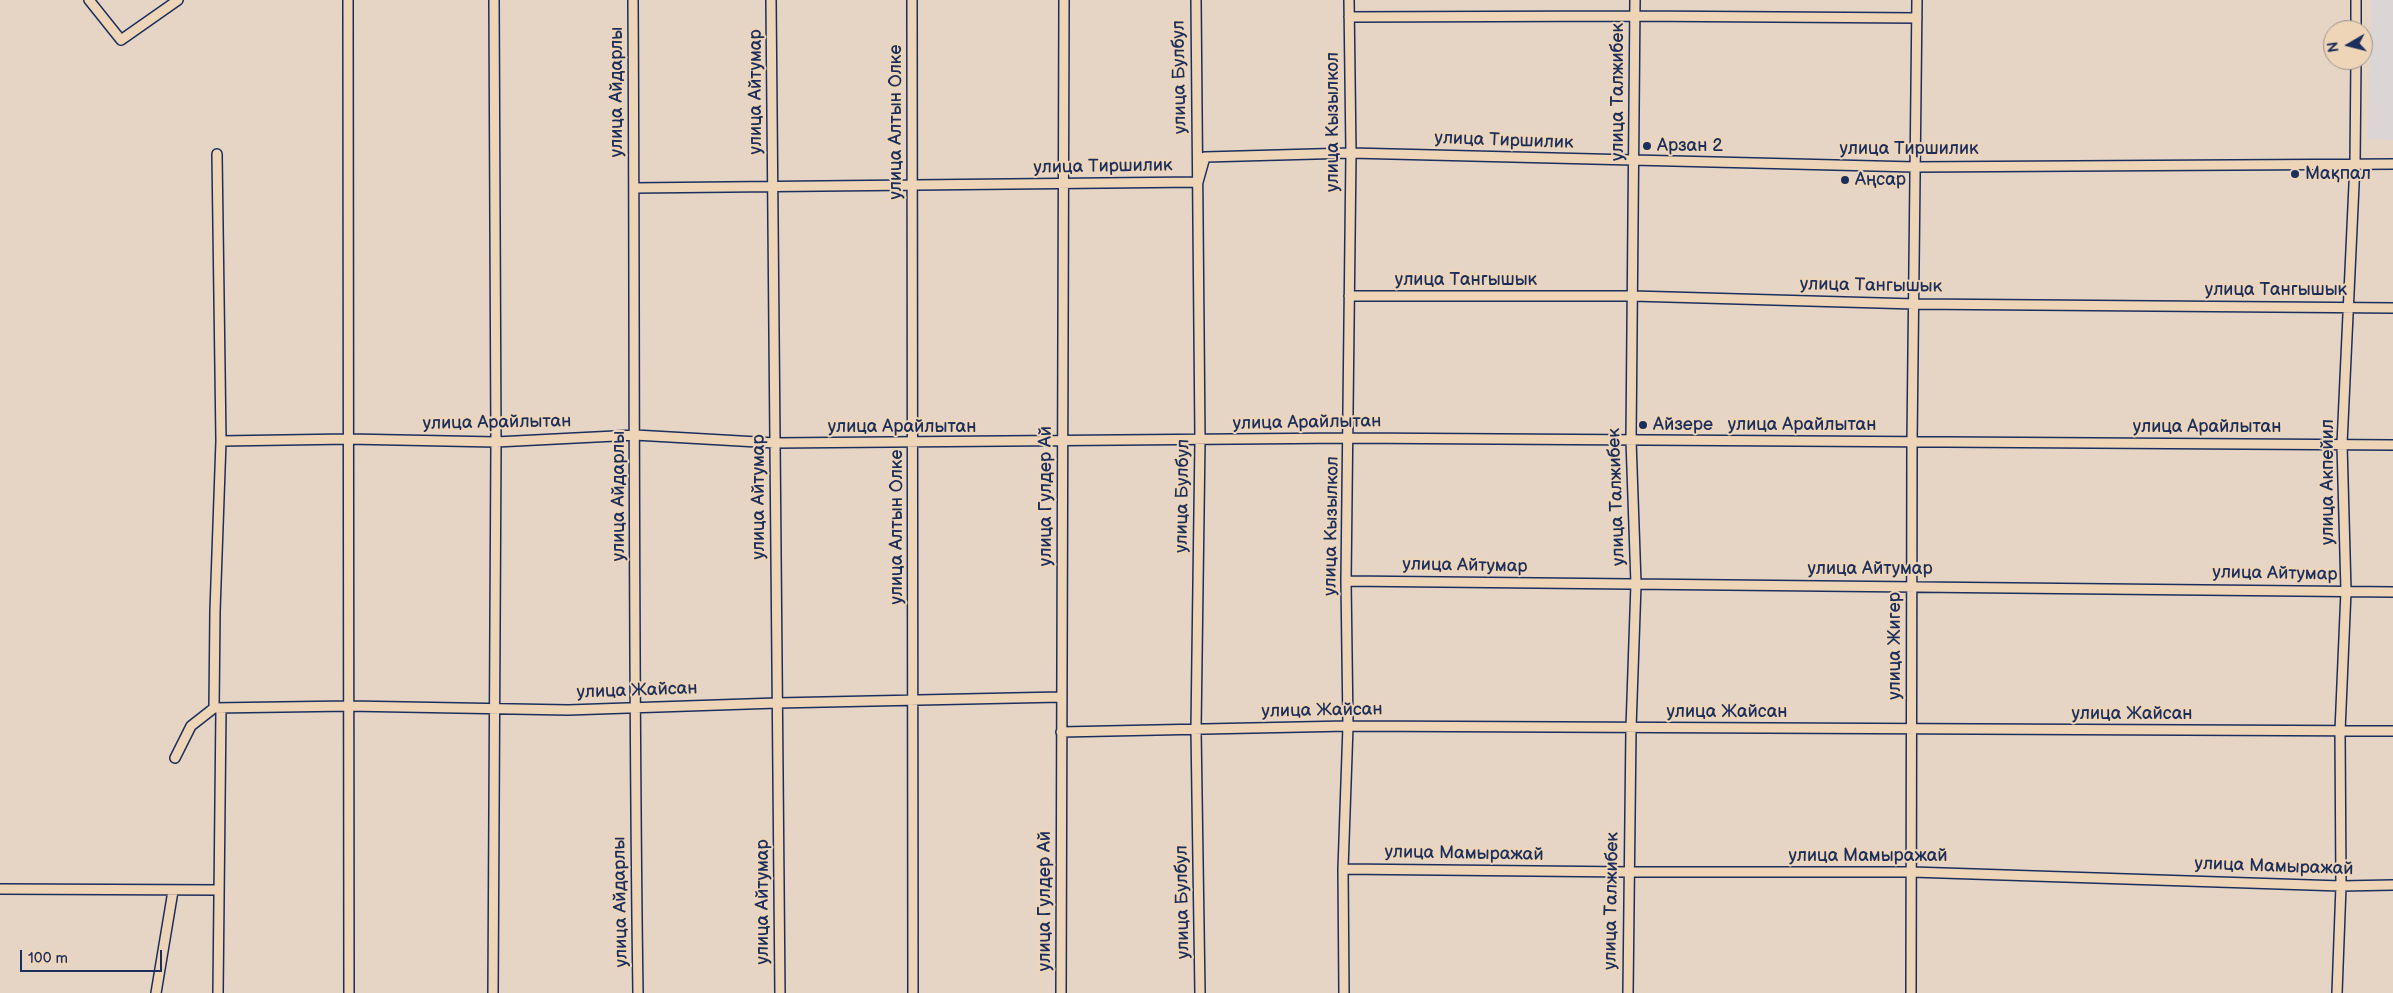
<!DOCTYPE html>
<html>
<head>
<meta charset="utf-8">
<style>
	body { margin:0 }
	#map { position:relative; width:2393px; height:993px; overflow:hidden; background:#e6d5c5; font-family:"Balsamiq Sans",sans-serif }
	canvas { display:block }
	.north { position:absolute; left:2323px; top:20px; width:50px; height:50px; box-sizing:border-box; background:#efd5b7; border:1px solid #9a9393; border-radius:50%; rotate:262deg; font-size:14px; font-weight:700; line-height:20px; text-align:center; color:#1b2f5e }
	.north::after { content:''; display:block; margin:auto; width:18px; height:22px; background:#1b2f5e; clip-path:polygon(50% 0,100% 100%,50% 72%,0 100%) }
	.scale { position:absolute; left:20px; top:950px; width:142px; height:22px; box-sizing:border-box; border:2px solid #1b2f5e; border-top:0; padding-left:6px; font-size:15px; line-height:18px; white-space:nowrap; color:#1b2f5e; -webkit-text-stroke:4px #efd5b7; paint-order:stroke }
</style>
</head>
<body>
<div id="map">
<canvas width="2393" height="993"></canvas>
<div class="north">N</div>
<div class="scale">100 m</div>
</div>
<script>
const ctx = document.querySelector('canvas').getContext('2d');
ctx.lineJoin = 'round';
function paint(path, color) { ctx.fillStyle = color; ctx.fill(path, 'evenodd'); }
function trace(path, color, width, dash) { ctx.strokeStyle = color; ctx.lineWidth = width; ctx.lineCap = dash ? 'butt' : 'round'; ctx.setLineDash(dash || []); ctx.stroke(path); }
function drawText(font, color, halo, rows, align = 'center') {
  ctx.font = font + ' "Balsamiq Sans",sans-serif'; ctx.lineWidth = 4; ctx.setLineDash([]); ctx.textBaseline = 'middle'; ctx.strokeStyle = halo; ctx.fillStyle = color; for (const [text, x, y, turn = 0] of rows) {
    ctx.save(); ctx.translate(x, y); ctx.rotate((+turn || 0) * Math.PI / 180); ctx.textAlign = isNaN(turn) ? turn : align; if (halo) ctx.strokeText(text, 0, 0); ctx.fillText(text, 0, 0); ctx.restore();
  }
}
const built = new Path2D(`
	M2371,0H2393V140L2368,139Z`);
const street = new Path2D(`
	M89,0L121,40L178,0
	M348,0L349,993
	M633,0C635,331 633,662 638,993
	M771,0L780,993
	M912,0L913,993
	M1196,0L1200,440L1196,729L1200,993
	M1349,17L1634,16L1917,18
	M2356,30V0
	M634,188L1198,182L1205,157L1351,153L1915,167L2393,164
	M1349,296H1633L1915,304L2393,308
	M221,441L349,439L496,442L635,435L775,443L1349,438L2393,445
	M1346,581L2393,592
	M214,708L349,706L568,710L777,703L1061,697
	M1061,732L1348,726L2393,731
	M175,758L191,726L214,708L215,611L221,441L217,154
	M1343,869L1629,872H1912L2341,886L2393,885
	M0,889L219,890
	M156,993L173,891
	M218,993L221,708
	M493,993L496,442L494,0
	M1061,993L1064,0
	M1344,993L1343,869L1348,726L1346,581L1351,153L1349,0
	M1628,993L1631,728L1636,584L1631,440L1635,0
	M1911,993L1912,442L1917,0
	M2337,993L2341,886L2340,731L2346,591L2342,444L2355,163L2356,60`);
const markers = [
	[1647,146,5,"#1b2f5e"],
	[2295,174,5,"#1b2f5e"],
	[1845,180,5,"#1b2f5e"],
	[1643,425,5,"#1b2f5e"]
];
const streetNames = [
	["улица Булбул",1180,77,-91],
	["улица Айдарлы",617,92,-90],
	["улица Айтумар",756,92,-90],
	["улица Талжибек",1618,92,-90],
	["улица Алтын Олке",896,122,-90],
	["улица Кызылкол",1333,122,-90],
	["улица Тиршилик",1504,141,2],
	["улица Тиршилик",1909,149],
	["улица Тиршилик",1103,167,-1],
	["улица Тангышык",1466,280],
	["улица Тангышык",1871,286,1],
	["улица Тангышык",2276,290],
	["улица Арайлытан",497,423,-1],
	["улица Арайлытан",1307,423,-1],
	["улица Арайлытан",1802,425],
	["улица Арайлытан",902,427],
	["улица Арайлытан",2207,427],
	["улица Акпейил",2328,482,-90],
	["улица Айдарлы",619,496,-90],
	["улица Гулдер Ай",1046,496,-90],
	["улица Булбул",1183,496,-89],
	["улица Айтумар",759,497,-90],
	["улица Талжибек",1617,497,-92],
	["улица Кызылкол",1332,526,-89],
	["улица Алтын Олке",897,527,-90],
	["улица Айтумар",1465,566,1],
	["улица Айтумар",1870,569],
	["улица Айтумар",2275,574,1],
	["улица Жигер",1895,646,-90],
	["улица Жайсан",637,691,-2],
	["улица Жайсан",1322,711,-1],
	["улица Жайсан",1727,712],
	["улица Жайсан",2132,714],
	["улица Мамыражай",1464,854,1],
	["улица Мамыражай",1868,856],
	["улица Мамыражай",2274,867,2],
	["улица Гулдер Ай",1045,901,-90],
	["улица Талжибек",1612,901,-89],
	["улица Айдарлы",621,902,-91],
	["улица Айтумар",763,902,-90],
	["улица Булбул",1183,902,-91]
];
const poiNames = [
	["Арзан 2",1657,146],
	["Мақпал",2305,174],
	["Аңсар",1855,180],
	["Айзере",1653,425]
];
paint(built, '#dcd5d6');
trace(street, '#1b2f5e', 12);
trace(street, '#efd5b7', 9);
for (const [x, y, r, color] of markers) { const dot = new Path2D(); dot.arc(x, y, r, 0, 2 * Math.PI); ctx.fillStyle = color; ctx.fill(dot); trace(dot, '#efd5b7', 2); }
drawText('18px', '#1b2f5e', '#efd5b7', streetNames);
drawText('18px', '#1b2f5e', '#efd5b7', poiNames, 'left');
</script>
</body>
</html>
